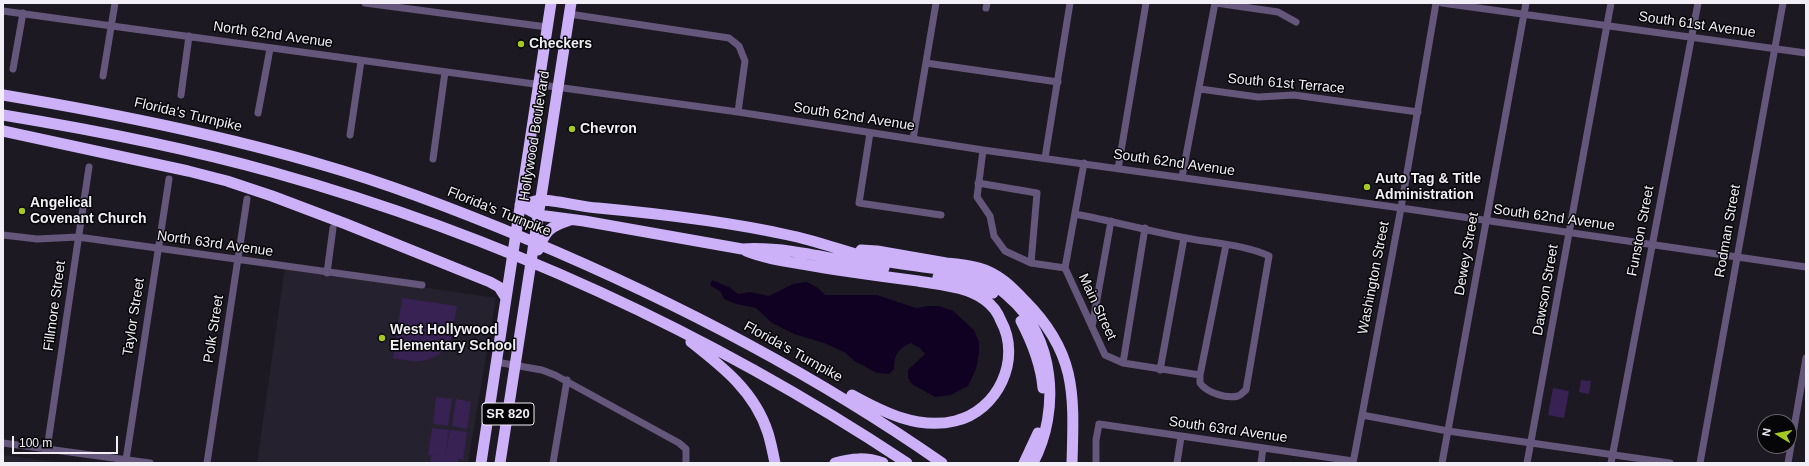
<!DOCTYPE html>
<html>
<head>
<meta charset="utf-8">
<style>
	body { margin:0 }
	#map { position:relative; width:1809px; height:466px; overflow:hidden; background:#1c1922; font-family:Arial,sans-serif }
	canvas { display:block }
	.frame { position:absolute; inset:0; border:4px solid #f1eff5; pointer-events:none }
	.north { position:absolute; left:1757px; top:414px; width:40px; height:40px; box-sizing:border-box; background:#060508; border:1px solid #646367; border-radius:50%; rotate:280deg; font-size:11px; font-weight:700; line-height:16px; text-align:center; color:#f1eff5 }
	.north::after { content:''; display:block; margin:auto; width:14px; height:18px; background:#a5c823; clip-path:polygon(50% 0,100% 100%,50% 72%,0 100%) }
	.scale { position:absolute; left:12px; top:436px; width:106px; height:18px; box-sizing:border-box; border:2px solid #f1eff5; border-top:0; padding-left:5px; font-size:12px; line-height:14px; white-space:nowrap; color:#f1eff5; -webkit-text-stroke:3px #060508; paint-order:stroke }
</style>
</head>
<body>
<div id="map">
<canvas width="1809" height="466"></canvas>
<div class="frame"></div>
<div class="north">N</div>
<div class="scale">100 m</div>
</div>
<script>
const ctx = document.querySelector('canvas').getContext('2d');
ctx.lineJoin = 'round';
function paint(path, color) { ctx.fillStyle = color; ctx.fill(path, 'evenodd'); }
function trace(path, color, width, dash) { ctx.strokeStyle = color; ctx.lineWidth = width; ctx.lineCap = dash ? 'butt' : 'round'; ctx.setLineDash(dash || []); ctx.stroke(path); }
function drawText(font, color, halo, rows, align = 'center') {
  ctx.font = font + ' Arial,sans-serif'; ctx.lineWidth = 3; ctx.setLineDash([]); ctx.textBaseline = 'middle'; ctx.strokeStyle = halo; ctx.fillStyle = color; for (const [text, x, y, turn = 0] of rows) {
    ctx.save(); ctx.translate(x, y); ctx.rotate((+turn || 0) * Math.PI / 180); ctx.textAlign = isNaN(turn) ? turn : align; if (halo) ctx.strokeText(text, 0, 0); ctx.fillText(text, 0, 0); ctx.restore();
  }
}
const built = new Path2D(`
	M285,267L496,298L468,463H257Z
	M3,455L62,463H3Z`);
const green = new Path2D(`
	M402,298L457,306L449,347C426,364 421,363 393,358Z
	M1581,380L1591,381L1589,394L1579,392Z
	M1553,388L1569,391L1564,418L1548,415Z
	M436,397L452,399L448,426L433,424Z
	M456,399L471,402L467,429L452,426Z
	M432,428L449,430L445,458L450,430L467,432L463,460L458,459V463H430L431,456H434L428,455Z`);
const water = new Path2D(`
	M712,280L729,287L738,294L750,292L769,296L793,284L807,282L818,288L825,295H877L916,308L928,306H939L953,311L974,330L979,342V353L976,369L968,386L951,395L935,397L912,384L908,378V370L925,354L920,348L911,343C898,348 894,355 894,369L889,374L877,373L856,362L844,352L824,343L794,334L772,323L756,308L736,304L724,299L721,292L710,285Z`);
const minor = new Path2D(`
	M365,3L547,27
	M1216,3L1278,12L1296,22
	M1442,3L1806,53
	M986,8L987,3
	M3,11L738,112L983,150L1401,208L1806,267
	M569,14L729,38L739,46L745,61L738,112
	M926,63L1058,82
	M13,69L23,13
	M103,76L115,3
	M1200,89L1258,97L1294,95L1418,112
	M181,95L189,36
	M258,113L270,49
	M870,133L859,203L941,215
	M350,135L361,61
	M913,139L936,3
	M983,150L977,197L990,216L994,236L1005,251L1031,263L1065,268
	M1045,158L1070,3
	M433,159L445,72
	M1084,163L1065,268L1105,355L1123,363L1200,375
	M1118,169L1146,3
	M1182,177L1215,3
	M978,183L1037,193L1031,263
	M1075,214C1112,221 1149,231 1186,238C1212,243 1247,245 1269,256L1246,390C1244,391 1241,395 1238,396C1227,399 1207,393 1200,383V375L1226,245
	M3,235L37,239L78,237L422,285
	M327,273L333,228
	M1092,327L1111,221
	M496,362L542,370L555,375L679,443L686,449V463
	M1123,363L1145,228
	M1160,370L1184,238
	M1362,415L1448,431L1670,463
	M3,443L150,463
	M47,449L89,167
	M126,460L169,179
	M207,463L247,199
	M553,463L567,380
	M1096,463V440L1099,424L1353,461
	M1177,463L1181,437
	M1261,463L1263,448
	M1353,463L1401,208L1436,3
	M1442,463L1526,3
	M1527,463L1611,3
	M1611,463L1698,3
	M1700,463L1783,3
	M1788,463L1806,358`);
const highway = new Path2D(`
	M3,95C111,113 218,134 323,165C393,185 462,212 529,240C674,301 813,373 942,463
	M3,115C94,130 183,147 272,172C497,235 712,334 907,463
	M3,131L188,171L227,181L272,196L346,224L490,282L499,287L506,298
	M520,205C526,204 534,201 540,200C556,200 581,207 598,208C663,214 725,221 788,235C818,241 845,252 874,259C906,267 941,267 973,275C985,278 998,287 1008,296C1055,336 1061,410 1033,463
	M520,205L538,215L584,221L742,249C789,246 838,261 884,268
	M538,250C546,230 549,227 570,220
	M861,250L877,251C900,255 923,259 946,263C957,264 968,265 979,268C998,273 1012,287 1025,301C1077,353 1074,395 1072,463
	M746,251C763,258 783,261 802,264C840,271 879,276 918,281C940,285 966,286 985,300C992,305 998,313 1001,321C1022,359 998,411 955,421C918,430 883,412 852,395
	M938,277L971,283L993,293
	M1021,321C1032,342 1041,365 1043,388
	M691,342C723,367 755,392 768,433C771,443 773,453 775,463
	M481,463L551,3
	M500,463L571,3
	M835,463C852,458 866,457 883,463
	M1024,463L1038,433`);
const markers = [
	[521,44,4,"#a5c823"],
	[572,129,4,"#a5c823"],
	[1367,187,4,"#a5c823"],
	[22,211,4,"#a5c823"],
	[382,338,4,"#a5c823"]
];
const shields = [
	[508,414,52]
];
const shieldNames = [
	["SR 820",508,414]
];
const streetNames = [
	["South 61st Avenue",1697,25,8],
	["North 62nd Avenue",273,35,8],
	["South 61st Terrace",1286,84,5],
	["Florida's Turnpike",188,115,13],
	["South 62nd Avenue",854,117,9],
	["Hollywood Boulevard",535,136,-81],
	["South 62nd Avenue",1174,163,8],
	["Florida's Turnpike",499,212,22],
	["South 62nd Avenue",1554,218,8],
	["Funston Street",1641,231,-79],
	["Rodman Street",1728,231,-80],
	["North 63rd Avenue",215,244,8],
	["Dewey Street",1467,254,-80],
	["Washington Street",1374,278,-79],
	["Dawson Street",1546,290,-80],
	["Fillmore Street",55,306,-82],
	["Main Street",1097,307,65],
	["Taylor Street",134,317,-81],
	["Polk Street",214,329,-81],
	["Florida's Turnpike",793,352,29],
	["South 63rd Avenue",1228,430,8]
];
const poiNames = [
	["Checkers",529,44],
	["Chevron",580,129],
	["Auto Tag & Title",1375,179],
	["Administration",1375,195],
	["Angelical",30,203],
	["Covenant Church",30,219],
	["West Hollywood",390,330],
	["Elementary School",390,346]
];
paint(built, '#26212f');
paint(green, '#382153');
paint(water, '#100022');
trace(minor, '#65577b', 7);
trace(highway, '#ccb1f8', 11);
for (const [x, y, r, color] of markers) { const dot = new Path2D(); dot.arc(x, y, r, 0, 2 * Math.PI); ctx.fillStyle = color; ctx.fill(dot); trace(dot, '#060508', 1.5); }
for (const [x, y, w] of shields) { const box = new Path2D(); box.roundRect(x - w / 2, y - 11, w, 22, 3); ctx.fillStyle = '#060508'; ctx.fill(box); trace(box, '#f1eff5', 1); }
drawText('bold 13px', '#f1eff5', null, shieldNames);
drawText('14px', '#f1eff5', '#060508', streetNames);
drawText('bold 14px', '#f1eff5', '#060508', poiNames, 'left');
</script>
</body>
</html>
